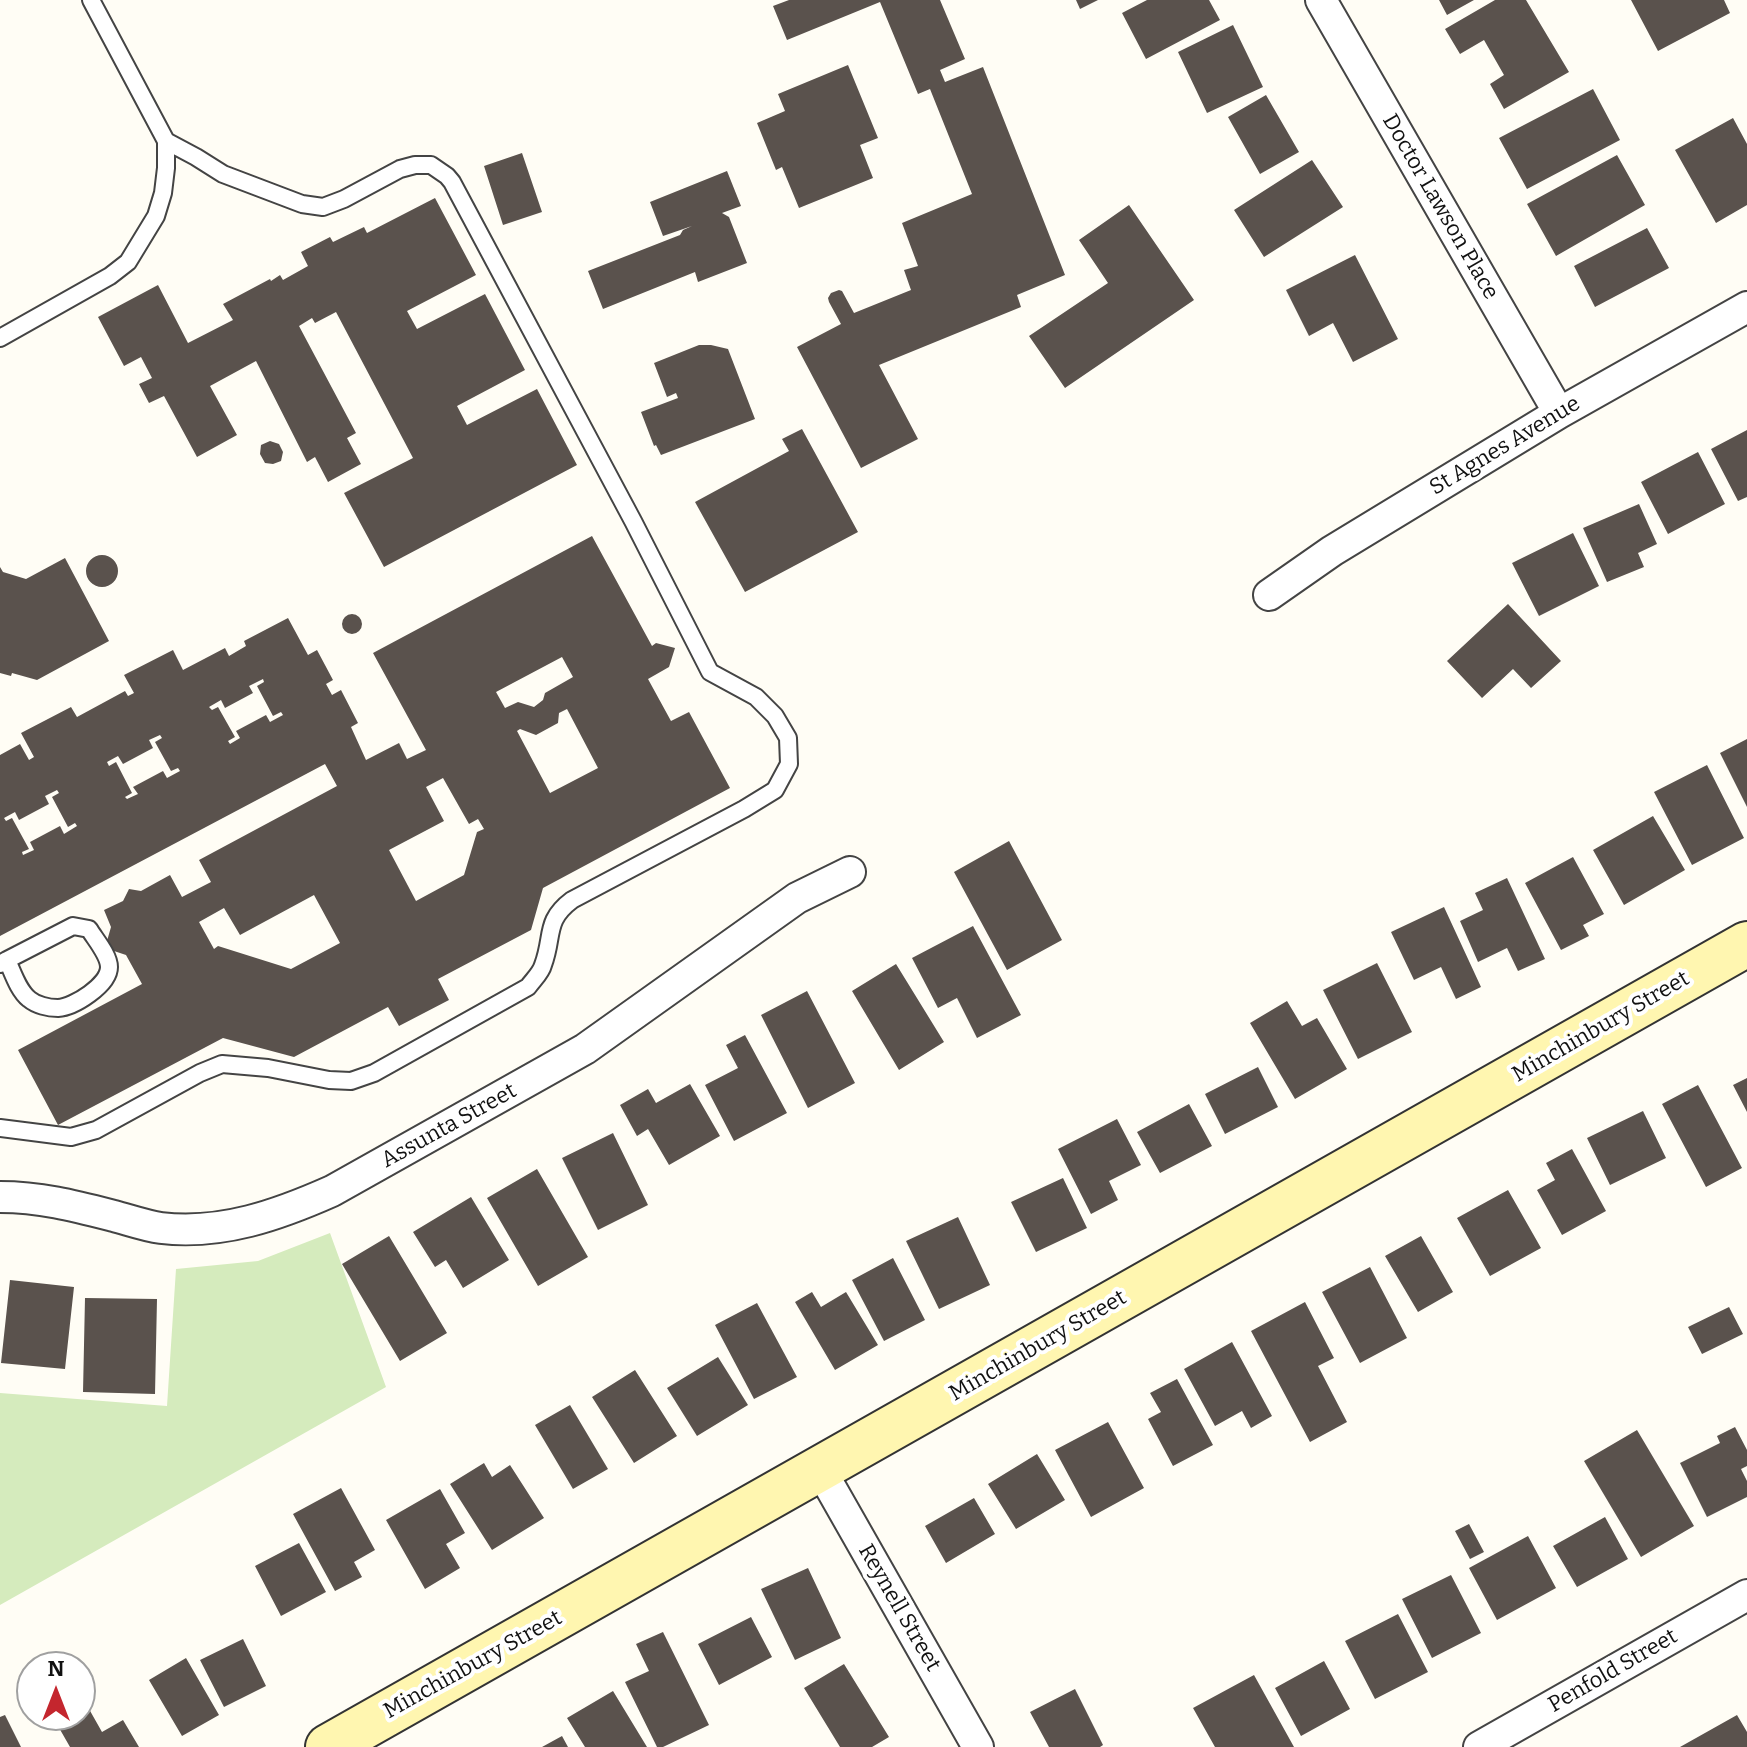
<!DOCTYPE html>
<html>
<head>
<meta charset="utf-8">
<style>
	body { margin:0 }
	#map { position:relative; width:1747px; height:1747px; overflow:hidden; background:#fffdf5; font-family:Bitter,serif }
	canvas { display:block }
	.north { position:absolute; left:16px; top:1651px; width:80px; height:80px; box-sizing:border-box; background:#fff; border:2px solid #a0a0a0; border-radius:50%; rotate:0deg; font-size:22px; font-weight:700; line-height:32px; text-align:center; color:#111 }
	.north::after { content:''; display:block; margin:auto; width:28px; height:36px; background:#c4262e; clip-path:polygon(50% 0,100% 100%,50% 72%,0 100%) }
</style>
</head>
<body>
<div id="map">
<canvas width="1747" height="1747"></canvas>
<div class="north">N</div>
</div>
<script>
const ctx = document.querySelector('canvas').getContext('2d');
ctx.lineJoin = 'round';
function paint(path, color) { ctx.fillStyle = color; ctx.fill(path, 'evenodd'); }
function trace(path, color, width, dash) { ctx.strokeStyle = color; ctx.lineWidth = width; ctx.lineCap = dash ? 'butt' : 'round'; ctx.setLineDash(dash || []); ctx.stroke(path); }
function drawText(font, color, halo, rows, align = 'center') {
  ctx.font = font + ' Bitter,serif'; ctx.lineWidth = 8; ctx.setLineDash([]); ctx.textBaseline = 'middle'; ctx.strokeStyle = halo; ctx.fillStyle = color; for (const [text, x, y, turn = 0] of rows) {
    ctx.save(); ctx.translate(x, y); ctx.rotate((+turn || 0) * Math.PI / 180); ctx.textAlign = isNaN(turn) ? turn : align; if (halo) ctx.strokeText(text, 0, 0); ctx.fillText(text, 0, 0); ctx.restore();
  }
}
const green = new Path2D(`
	M330,1233L386,1387L0,1605V1393L167,1406L176,1269L258,1261Z`);
const building = new Path2D(`
	M789,0H940L965,59L940,70L945,82L983,67L1065,275L1017,295L1021,307L879,365L918,439L861,468L797,347L841,324L829,302L828,298L831,293L839,290L842,291L854,313L911,290L904,270L918,266L902,223L972,194L930,89L918,94L880,2L787,40L773,6Z
	M1076,0H1098L1080,9Z
	M1147,0H1209L1220,20L1146,59L1122,13Z
	M1439,0H1474L1447,15Z
	M1495,0H1526L1569,72L1504,109L1490,84L1504,75L1484,40L1460,54L1445,29Z
	M1631,0H1724L1730,13L1658,51Z
	M1233,25L1263,87L1207,113L1178,52Z
	M848,65L878,138L860,145L873,178L799,208L782,167L776,170L757,123L785,111L778,94Z
	M1593,89L1620,140L1527,189L1499,138Z
	M1266,95L1299,152L1260,174L1228,117Z
	M1733,118L1747,144V205L1716,223L1675,150Z
	M522,153L542,212L503,225L484,166Z
	M1617,155L1645,205L1556,256L1527,204Z
	M1312,160L1343,207L1264,257L1234,210Z
	M727,171L741,206L722,213L729,217L747,263L698,282L695,272L603,309L588,271L680,235L683,230L692,226L663,236L650,202Z
	M435,198L476,275L407,311L417,329L485,294L525,370L457,406L467,425L537,389L577,465L384,567L344,493L413,458L336,312L315,323L312,318L299,326L356,433L347,438L361,464L328,482L315,457L307,462L256,361L210,386L237,435L197,457L164,396L149,403L139,384L152,378L141,357L124,366L98,317L158,285L188,343L233,320L223,304L270,279L271,281L280,275L283,280L308,266L301,252L330,237L333,242L364,227L367,233Z
	M1129,205L1194,300L1065,388L1029,336L1108,283L1079,240Z
	M1647,228L1669,268L1595,307L1574,266Z
	M1355,255L1398,339L1353,362L1333,323L1309,336L1286,290Z
	M699,345H711L728,349L755,419L661,455L656,445L654,446L641,412L678,398L676,393L667,397L654,363Z
	M802,429L858,532L745,592L695,502L789,451L782,439Z
	M1747,430V497L1738,501L1711,449Z
	M270,441L279,444L283,452L281,461L273,464L265,463L260,454L261,445Z
	M1698,452L1725,504L1668,534L1641,482Z
	M1639,504L1657,544L1638,553L1644,567L1607,582L1583,528Z
	M1573,533L1599,586L1539,616L1512,563Z
	M592,536L652,646L656,643L675,648L669,667L648,679L671,721L689,712L730,788L543,888L531,930L438,979L449,1000L399,1026L388,1007L294,1057L223,1038L58,1125L18,1050L142,984L126,955L105,948L111,927L104,910L123,901L129,889L141,891L170,875L182,897L211,882L199,860L337,786L325,764L0,936V755L20,744L29,760L34,757L21,733L71,707L77,717L125,691L128,696L134,693L124,675L173,650L183,670L225,648L229,656L246,646L244,641L288,618L308,655L317,650L333,680L326,684L332,695L341,690L358,723L351,727L366,760L399,743L407,759L426,750L373,653ZM562,657L573,677L545,693L543,700L534,707L518,702L505,708L496,692ZM263,679L264,682L257,686L273,716L281,712L283,715L270,722L266,715L236,731L240,738L230,744L228,741L235,737L218,707L212,710L209,707L221,700L225,708L253,693L249,686ZM567,709L598,768L550,793L517,731L520,729L536,735L558,723L559,713ZM160,735L162,738L155,742L171,771L178,768L180,771L167,778L163,771L133,787L138,794L127,799L125,797L132,793L116,762L109,766L107,762L118,756L123,764L153,748L149,740ZM443,778L469,824L478,819L484,829L477,832L464,875L416,901L389,850L444,821L426,787ZM57,790L59,793L52,797L68,827L75,823L77,826L64,834L60,826L30,842L34,850L23,855L22,852L29,849L12,818L6,821L4,818L15,812L19,820L49,804L45,796ZM314,895L340,943L291,969L218,946L214,949L199,922L224,908L240,935Z
	M86 571a16 16 0 1 1 32 0a16 16 0 1 1-32 0Z
	M65,558L109,641L37,680L12,673L11,676L0,673V567L3,572L26,579Z
	M1508,604L1561,661L1531,688L1513,669L1482,698L1447,661Z
	M342 624a10 10 0 1 1 20 0a10 10 0 1 1-20 0Z
	M1747,739V807L1720,753Z
	M1707,765L1744,838L1692,865L1654,792Z
	M1653,816L1685,870L1624,905L1593,850Z
	M1009,841L1062,940L1007,970L954,872Z
	M1573,857L1604,914L1583,925L1589,936L1561,950L1525,883Z
	M1507,878L1545,959L1518,971L1507,948L1478,962L1460,921L1483,910L1475,893Z
	M1444,907L1481,987L1456,999L1441,967L1414,980L1391,932Z
	M973,926L1021,1015L977,1038L957,998L938,1008L912,958Z
	M1377,963L1412,1032L1358,1059L1323,990Z
	M896,964L944,1042L899,1070L852,991Z
	M807,991L855,1083L808,1108L761,1015Z
	M1287,1001L1302,1026L1317,1018L1347,1069L1295,1099L1250,1023Z
	M745,1035L787,1113L734,1141L705,1085L738,1068L726,1045Z
	M1258,1067L1278,1107L1225,1134L1205,1094Z
	M1747,1078V1112L1733,1085Z
	M690,1084L720,1136L669,1165L648,1129L637,1136L620,1105L648,1089L656,1103Z
	M1698,1085L1742,1168L1706,1187L1662,1104Z
	M1189,1104L1212,1146L1160,1173L1137,1132Z
	M1643,1111L1666,1158L1610,1185L1587,1138Z
	M1117,1119L1141,1165L1109,1181L1118,1200L1091,1214L1058,1149Z
	M613,1133L648,1205L598,1230L562,1158Z
	M1572,1149L1606,1211L1562,1235L1537,1190L1555,1180L1546,1163Z
	M537,1169L588,1257L538,1286L487,1198Z
	M1063,1178L1087,1228L1036,1252L1011,1202Z
	M1508,1190L1541,1248L1490,1276L1457,1218Z
	M471,1197L509,1260L463,1288L446,1260L435,1267L413,1232Z
	M958,1217L990,1285L939,1309L906,1241Z
	M389,1236L447,1333L400,1361L342,1264Z
	M1421,1236L1453,1292L1418,1312L1385,1256Z
	M893,1258L925,1320L884,1341L852,1280Z
	M1370,1267L1407,1338L1360,1363L1322,1292Z
	M10,1280L74,1287L65,1369L1,1363Z
	M812,1292L821,1307L846,1292L878,1345L835,1370L795,1302Z
	M85,1298L157,1299L155,1394L83,1392Z
	M1305,1302L1334,1358L1318,1366L1347,1422L1310,1442L1251,1331Z
	M757,1303L797,1377L754,1399L715,1325Z
	M1729,1307L1743,1334L1702,1354L1688,1327Z
	M1232,1342L1272,1416L1251,1428L1242,1411L1215,1426L1184,1369Z
	M718,1357L748,1405L697,1436L667,1388Z
	M635,1370L677,1436L634,1463L592,1397Z
	M1177,1379L1213,1445L1173,1466L1148,1419L1161,1412L1150,1393Z
	M570,1405L608,1469L573,1489L535,1425Z
	M1108,1422L1144,1488L1091,1517L1055,1450Z
	M1735,1427L1747,1450V1466L1741,1469L1747,1481V1497L1707,1517L1680,1463L1720,1443L1717,1436Z
	M1637,1430L1694,1526L1641,1557L1584,1461Z
	M1037,1454L1065,1500L1016,1529L988,1484Z
	M484,1463L492,1477L510,1465L544,1518L492,1550L450,1484Z
	M341,1488L375,1550L354,1562L362,1577L335,1591L293,1514Z
	M440,1489L465,1533L446,1544L460,1568L425,1589L386,1520Z
	M974,1498L995,1534L946,1563L925,1526Z
	M1605,1517L1628,1559L1577,1587L1553,1546Z
	M1469,1524L1484,1552L1470,1559L1455,1531Z
	M1528,1536L1556,1588L1497,1620L1469,1568Z
	M299,1543L326,1592L281,1616L255,1566Z
	M808,1568L841,1638L795,1660L761,1589Z
	M1451,1575L1481,1633L1432,1658L1402,1599Z
	M1398,1614L1428,1672L1375,1699L1345,1641Z
	M751,1617L772,1657L719,1685L698,1644Z
	M663,1632L709,1725L663,1747H657L625,1682L649,1671L636,1644Z
	M243,1639L266,1686L224,1707L200,1660Z
	M186,1658L219,1715L182,1736L149,1680Z
	M1324,1661L1350,1709L1301,1736L1275,1688Z
	M844,1664L889,1737L872,1747H840L804,1688Z
	M1254,1675L1294,1747H1215L1193,1708Z
	M1075,1689L1103,1745L1100,1747H1049L1030,1712Z
	M613,1691L647,1747H585L567,1718Z
	M89,1709L102,1732L123,1720L139,1747H70L58,1726Z
	M5,1715L21,1747H0V1717Z
	M1737,1715L1747,1732V1747H1680Z
	M562,1736L568,1747H542Z`);
const lane = new Path2D(`
	M0,338L110,276L128,262L156,216L163,193L166,168V141L91,0
	M0,964L7,960L73,926L89,929C95,939 109,955 109,967C109,985 74,1007 58,1008C48,1008 36,1005 29,999C18,990 13,973 7,960
	M0,1128L71,1137L96,1130L200,1073L222,1064L268,1068L329,1080L351,1081L374,1073L528,987C533,980 541,973 543,965C554,936 544,921 572,900L744,809L775,790L789,764L788,738L775,716L756,697L710,672L633,521L452,182L447,176L431,165H415L400,169L344,199L323,207L302,204L223,174L196,157L166,141`);
const street = new Path2D(`
	M1321,0L1559,413
	M1269,595L1332,551L1559,413L1747,307
	M0,1197C41,1197 75,1206 114,1216C129,1220 146,1226 161,1228C222,1235 278,1215 332,1191L585,1049L797,898L850,872
	M820,1469L978,1747
	M1479,1747L1747,1595`);
const secondary = new Path2D(`
	M328,1747L1747,944`);
const streetNames = [
	["Doctor Lawson Place",1440,207,60],
	["St Agnes Avenue",1505,446,-31],
	["Minchinbury Street",1601,1027,-30],
	["Assunta Street",449,1126,-29],
	["Minchinbury Street",1038,1346,-30],
	["Reynell Street",899,1608,60],
	["Minchinbury Street",473,1665,-29],
	["Penfold Street",1613,1671,-30]
];
paint(green, '#d5ebbd');
paint(building, '#5a524d');
trace(lane, '#444', 20);
trace(street, '#444', 34);
trace(secondary, '#333', 48);
trace(lane, '#fff', 16);
trace(street, '#fff', 30);
trace(secondary, '#fff6b0', 44);
drawText('22px', '#111', '#fff', streetNames);
</script>
</body>
</html>
